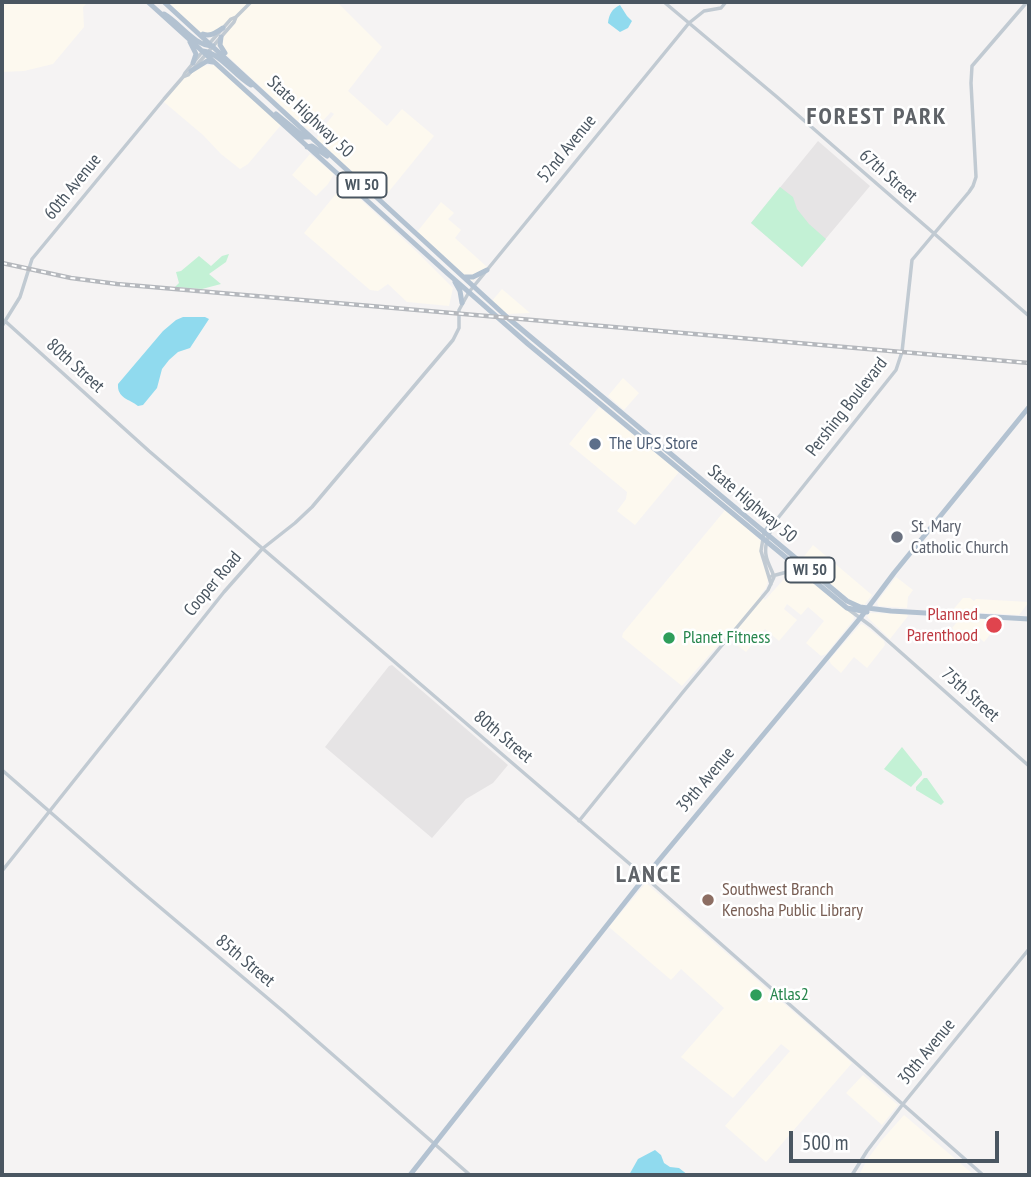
<!DOCTYPE html>
<html>
<head>
<meta charset="utf-8">
<style>
	body { margin:0 }
	#map { position:relative; width:1031px; height:1177px; overflow:hidden; background:#f5f3f3; font-family:"PT Sans Narrow",sans-serif }
	canvas { display:block }
	.frame { position:absolute; inset:0; border:4px solid #4a5661; pointer-events:none }
	.scale { position:absolute; left:789px; top:1131px; width:210px; height:32px; box-sizing:border-box; border:4px solid #4a5661; border-top:0; padding-left:9px; font-size:21px; line-height:24px; white-space:nowrap; color:#4a5661; -webkit-text-stroke:5px #fff; paint-order:stroke }
</style>
</head>
<body>
<div id="map">
<canvas width="1031" height="1177"></canvas>
<div class="frame"></div>
<div class="scale">500 m</div>
</div>
<script>
const ctx = document.querySelector('canvas').getContext('2d');
ctx.lineJoin = 'round';
function paint(path, color) { ctx.fillStyle = color; ctx.fill(path, 'evenodd'); }
function trace(path, color, width, dash) { ctx.strokeStyle = color; ctx.lineWidth = width; ctx.lineCap = dash ? 'butt' : 'round'; ctx.setLineDash(dash || []); ctx.stroke(path); }
function drawText(font, color, halo, rows, align = 'center') {
  ctx.font = font + ' "PT Sans Narrow",sans-serif'; ctx.lineWidth = 5; ctx.setLineDash([]); ctx.textBaseline = 'middle'; ctx.strokeStyle = halo; ctx.fillStyle = color; for (const [text, x, y, turn = 0] of rows) {
    ctx.save(); ctx.translate(x, y); ctx.rotate((+turn || 0) * Math.PI / 180); ctx.textAlign = isNaN(turn) ? turn : align; if (halo) ctx.strokeText(text, 0, 0); ctx.fillText(text, 0, 0); ctx.restore();
  }
}
const commercial = new Path2D(`
	M2,2H88L83,7L84,27L53,64L24,71L2,72Z
	M168,2H337L382,47L348,91L387,126L402,109L434,136L382,200L317,140L318,134L334,114L331,112L316,128L309,129L301,124L219,48L216,44L232,23L230,20L217,32L199,34Z
	M215,65L281,125L248,164L240,169L221,154L203,135L164,102L194,66Z
	M310,154L334,174L328,184L316,196L292,175Z
	M344,184L417,252L453,288L449,306L407,302L388,284L378,291L370,290L304,233Z
	M441,202L454,213L448,219L461,230L455,238L487,267L477,278L472,281L470,280L417,232Z
	M502,289L530,313L507,314L492,301Z
	M623,378L639,393L624,410L608,396Z
	M599,407L679,472L635,525L617,511L626,499L627,492L569,444Z
	M726,509L761,541L760,556L767,573L768,580L766,588L760,595L765,600L795,567L853,614L854,619L826,654L821,656L806,643L824,621L808,607L801,615L787,604L784,609L797,620L779,641L765,629L746,652L726,636L682,686L622,637L623,633Z
	M813,545L872,595L864,605L853,602L802,561V559Z
	M896,577L913,590L908,597L907,608L878,606L877,602Z
	M963,598H970L974,601L976,599L1029,602L1019,615L952,611Z
	M869,613L907,614L908,616L890,639L868,618L867,615Z
	M961,617L999,620L1001,621L984,642L971,630L964,639L952,628Z
	M861,624L864,625L884,641L885,645L867,668L854,657L841,673L831,664L829,660Z
	M646,883L852,1063L766,1162L725,1126L790,1051L781,1044L733,1098L681,1057L724,1008L681,969L671,980L609,927Z
	M863,1075L898,1105L882,1125L846,1093Z
	M904,1115L974,1175H859L867,1160L881,1141Z`);
const education = new Path2D(`
	M818,141L870,186L802,267L751,223Z
	M392,665L508,765L493,783L466,799L432,838L325,747L389,666Z`);
const green = new Path2D(`
	M780,187L793,197L797,209L809,224L826,239L802,267L751,223Z
	M229,254L226,262L209,274L221,284L202,289L175,287L179,283L176,272L181,271L199,256L211,266L222,256Z
	M902,747L922,772V775L911,787L884,769Z
	M924,778H927L944,802L941,805L916,790V787Z`);
const water = new Path2D(`
	M620,5L627,16L632,21L628,28L620,32L608,23C609,14 612,9 620,5Z
	M183,317H205L209,319L190,348L178,352L169,360L162,369L157,388L143,405L138,406C129,399 117,398 118,384L163,331L176,320Z
	M655,1150L661,1155L664,1163L670,1167L679,1168L688,1175H629L638,1159Z`);
const minor = new Path2D(`
	M664,2L777,97L1029,316
	M208,45L231,19L236,17L251,2
	M183,77L188,75L234,22L236,17
	M5,321L149,451L645,877L983,1175
	M2,326L20,297L32,259L164,99L183,77L185,73L203,51
	M772,576L787,572
	M771,584L761,551L764,532L770,524L774,523L896,370L902,352L912,260L969,192L973,186L976,177L971,83L972,66L1027,2
	M848,609L871,626L1029,766
	M2,770L136,887L284,1012L470,1175
	M579,821L683,692L768,590L774,577C772,569 767,563 766,555C764,543 770,533 774,523
	M2,871L224,592L262,549L295,523L312,507L453,340L459,328V310L469,292L689,23L704,11L721,8L726,2
	M852,1175L867,1151L903,1104L1029,949`);
const major = new Path2D(`
	M148,2L447,273L528,344L847,608L867,612
	M164,2L508,318L847,601L860,607L891,611L1029,619
	M164,14C180,23 194,46 213,46
	M203,34C211,37 216,32 223,28
	M221,37L220,45L225,53
	M190,42L196,54L193,63
	M203,51C220,53 235,76 251,85
	M191,71L207,61L213,62
	M276,114L304,137H310
	M307,147L312,146L327,156
	M464,277H473L487,270
	M455,282L460,291L462,303
	M410,1175L645,877L861,617L894,573L1029,407`);
const rail = new Path2D(`
	M2,263L71,278L117,284L1029,363`);
const markers = [
	[595,444,7,"#5c6f8a"],
	[897,537,7,"#6b7280"],
	[994,625,9,"#e0444e"],
	[669,638,7,"#2e9e5b"],
	[708,900,7,"#8d6e63"],
	[756,995,7,"#2e9e5b"]
];
const shields = [
	[362,185,49],
	[810,570,49]
];
const shieldNames = [
	["WI 50",362,185],
	["WI 50",810,570]
];
const streetNames = [
	["State Highway 50",310,117,43],
	["52nd Avenue",567,149,-51],
	["67th Street",888,176,41],
	["60th Avenue",73,187,-51],
	["80th Street",75,366,42],
	["Pershing Boulevard",847,407,-52],
	["State Highway 50",752,504,40],
	["Cooper Road",213,584,-50],
	["75th Street",970,695,42],
	["80th Street",503,737,40],
	["39th Avenue",706,780,-50],
	["85th Street",245,961,40],
	["30th Avenue",927,1052,-51]
];
const serviceNames = [
	["The UPS Store",609,444]
];
const worshipNames = [
	["St. Mary",911,527],
	["Catholic Church",911,548]
];
const healthNames = [
	["Planned",978,615],
	["Parenthood",978,636]
];
const leisureNames = [
	["Planet Fitness",683,638],
	["Atlas2",770,995]
];
const educationNames = [
	["Southwest Branch",722,890],
	["Kenosha Public Library",722,911]
];
const districtNames = [
	["FOREST PARK",877,117],
	["LANCE",649,875]
];
paint(commercial, '#fdf9ef');
paint(education, '#e6e4e5');
paint(green, '#c3f1d5');
paint(water, '#90daee');
trace(minor, '#c1cad2', 3.5);
trace(major, '#b3c2d1', 5);
trace(rail, '#b5b8bd', 4.5);
trace(rail, '#fff', 2, [5]);
for (const [x, y, r, color] of markers) { const dot = new Path2D(); dot.arc(x, y, r, 0, 2 * Math.PI); ctx.fillStyle = color; ctx.fill(dot); trace(dot, '#fff', 2.5); }
for (const [x, y, w] of shields) { const box = new Path2D(); box.roundRect(x - w / 2, y - 12.5, w, 25, 5); ctx.fillStyle = '#fff'; ctx.fill(box); trace(box, '#4a5661', 2); }
drawText('bold 16px', '#4a5661', null, shieldNames);
drawText('18px', '#4a5661', '#fff', streetNames);
drawText('18px', '#4e5e75', '#fff', serviceNames, 'left');
drawText('18px', '#5b616d', '#fff', worshipNames, 'left');
drawText('18px', '#be3a42', '#fff', healthNames, 'right');
drawText('18px', '#27864d', '#fff', leisureNames, 'left');
drawText('18px', '#785e54', '#fff', educationNames, 'left');
ctx.letterSpacing = '2px';
drawText('bold 24px', '#5f6368', '#fff', districtNames);
ctx.letterSpacing = '0px';
</script>
</body>
</html>
